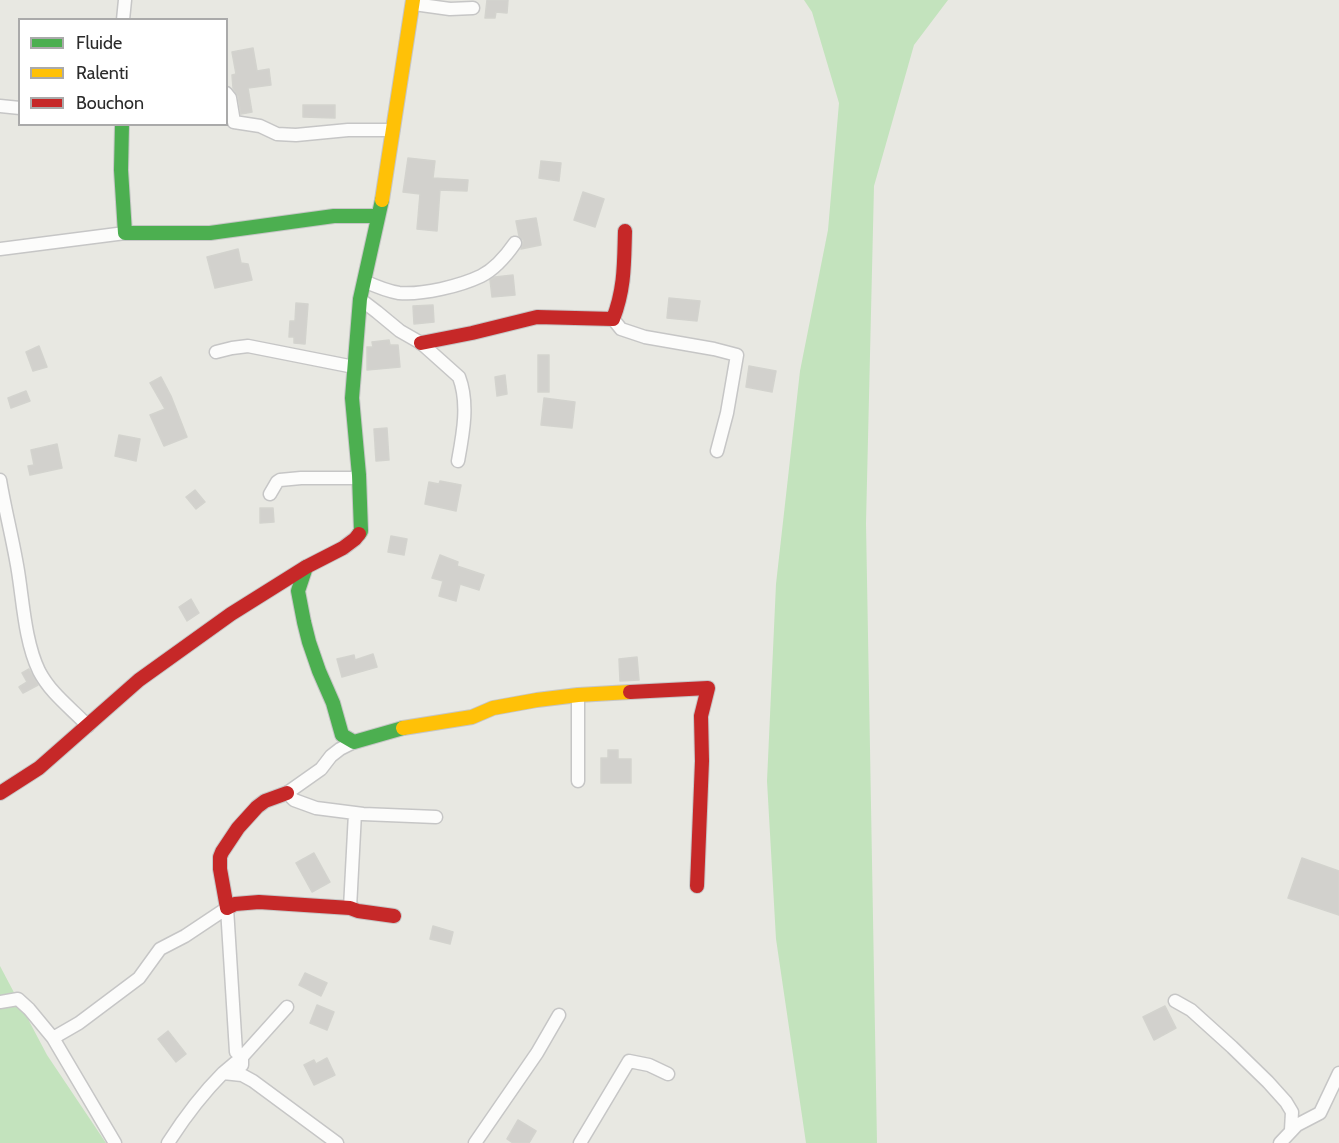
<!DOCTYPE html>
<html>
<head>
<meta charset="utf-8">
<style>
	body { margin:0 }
	#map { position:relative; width:1339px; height:1143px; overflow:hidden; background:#e8e8e2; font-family:Cabin,sans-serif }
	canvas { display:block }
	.legend { position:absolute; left:18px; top:18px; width:210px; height:108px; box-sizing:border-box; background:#fff; border:2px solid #aaa; margin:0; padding:8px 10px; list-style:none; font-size:18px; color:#2b2b2b }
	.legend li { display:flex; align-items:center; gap:12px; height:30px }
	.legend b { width:30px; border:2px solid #aaa }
</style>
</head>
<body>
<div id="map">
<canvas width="1339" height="1143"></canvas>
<ul class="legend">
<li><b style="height:8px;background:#4caf50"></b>Fluide</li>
<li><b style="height:8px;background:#ffc107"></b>Ralenti</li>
<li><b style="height:8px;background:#c62828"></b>Bouchon</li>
</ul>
</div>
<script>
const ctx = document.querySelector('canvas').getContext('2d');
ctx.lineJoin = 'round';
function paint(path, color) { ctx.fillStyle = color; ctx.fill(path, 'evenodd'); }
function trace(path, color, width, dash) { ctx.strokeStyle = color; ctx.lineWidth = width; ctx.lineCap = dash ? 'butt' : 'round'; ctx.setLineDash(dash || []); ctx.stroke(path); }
const green = new Path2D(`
	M804,0H948L914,45L874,186L866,523L877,1143H806L776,939L767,781L776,584L800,371L828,230L839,103L812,12Z
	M0,966L47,1055L106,1143H0Z`);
const building = new Path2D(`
	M487,0H508L507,13L496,12L495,18H485Z
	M253,48L257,71L269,69L271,85L248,88L252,112L241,114L238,96L233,88L232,75L236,74L232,52Z
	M303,105H335V118L303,117Z
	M408,158L435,161L433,178L468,180L467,191L440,190L437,231L417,229L420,194L403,192Z
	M541,161L561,163L559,181L539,178Z
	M583,192L604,199L595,227L574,220Z
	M536,218L541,245L521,249L523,244V240L519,236L516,221Z
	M238,249L241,263L248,264L252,280L215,288L207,257Z
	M513,275L515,295L492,297L490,280L495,277Z
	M669,298L700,301L697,321L667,318Z
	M296,303L308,304L305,344L294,343V337H289L290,321H295Z
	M433,305L434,322L414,324L413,306Z
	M389,340L390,345H398L400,367L367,370V347H373L372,342Z
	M39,346L47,367L33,371L26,352Z
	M538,355H549V392H538Z
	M749,366L776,371L772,392L746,387Z
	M505,375L507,394L497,396L495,377Z
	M161,377L171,396L187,437L164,446L150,415L165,409L150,383Z
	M26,391L30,401L11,408L8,398Z
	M544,398L575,402L572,428L541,425Z
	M387,428L389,460L376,461L374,429Z
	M119,435L140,439L136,461L115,456Z
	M57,444L62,468L30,475L28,466L34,465L31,450Z
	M440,481L461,485L456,511L425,504L429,482L439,484Z
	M195,490L205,502L196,509L186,497Z
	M260,508H273L274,522L260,523Z
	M391,536L407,539L404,555L388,552Z
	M440,555L458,562L457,566L484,575L479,590L460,584L456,601L439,596L443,581L432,578Z
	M191,599L199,613L187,621L179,607Z
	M373,654L377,667L342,677L337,659L354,655L355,660Z
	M637,657L639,680L620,681L619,659Z
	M29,669L38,685L23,693L19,687L27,682L22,673Z
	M608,750H618V759H631V783H601V758H608Z
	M314,853L330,882L312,892L296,863Z
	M1302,858L1339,871V915L1288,898Z
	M433,926L453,932L450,944L430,939Z
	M305,973L327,983L321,996L299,985Z
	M317,1005L334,1012L327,1030L310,1023Z
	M1165,1006L1176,1028L1154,1040L1143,1017Z
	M168,1031L186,1054L176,1062L158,1039Z
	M327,1058L335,1075L314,1085L304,1065L314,1060L316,1064Z
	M518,1120L536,1131L529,1143H513L507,1139Z`);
const street = new Path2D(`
	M414,4L450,9L473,8
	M123,20L125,0
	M226,93L230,98L234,122L260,126L277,134L296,135L348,130H393
	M0,106L20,108
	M0,249L125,233
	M364,281C375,286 387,291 399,293C423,295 460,286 481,276C495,269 506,256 515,243
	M360,299L377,312L400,331L421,343L459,377C469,403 463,434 458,461
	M613,319L621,329L645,337L714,349L737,355L727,413L717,451
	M216,352L232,348L248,346L354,367
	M0,480C5,510 13,540 18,571C23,602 25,642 39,671C51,694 71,708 88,726
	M270,494L277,482L280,480L301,478H352L359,475
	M578,695V781
	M354,742L340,749L331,756L321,769L287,793L294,800L316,808L363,814L436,817
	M350,908L355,813
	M1175,1001L1191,1010L1232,1047L1268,1082L1286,1102L1292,1112L1291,1130
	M0,1002L18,999L29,1009L53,1038L79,1023L139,978L160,949L185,936L227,908
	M53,1038L115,1143
	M242,1065V1057L287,1007
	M223,1073L242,1057L236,1052L227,908
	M168,1143C184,1118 202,1094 223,1073L242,1075L253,1081L337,1143
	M475,1143L537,1053L559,1015
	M580,1143L629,1061L649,1065L668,1074
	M1280,1143L1297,1125L1320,1113L1339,1073`);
const fast = new Path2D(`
	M122,124L121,170L125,233H210L334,216H378
	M359,534L361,531L359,475L352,398L360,299L382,200
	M306,567L298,591L304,622L309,642L319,671L333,703L342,735L354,742L403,728`);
const slow = new Path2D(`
	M382,200L413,0
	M403,728L472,717L493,708L537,700L578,695L630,692`);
const jam = new Path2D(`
	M421,343L472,333L537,317L613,319C625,288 624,263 625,231
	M630,692L708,688L701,716L702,761L697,886
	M0,793L39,768L139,680L231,614L306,567L343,548L355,539L359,534
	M287,793L265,801L257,807L238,828L222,852L220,857V869L227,908L235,904L259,902L350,908L358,911L394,916`);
paint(green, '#c3e3bd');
paint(building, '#d2d1cd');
trace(building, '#d3d3ce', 1.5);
trace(street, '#c6c6c6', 15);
trace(fast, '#c6c6c6', 16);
trace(slow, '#c6c6c6', 16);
trace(jam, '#c6c6c6', 16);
trace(street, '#fcfcfb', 12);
trace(fast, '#4caf50', 14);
trace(slow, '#ffc107', 14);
trace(jam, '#c62828', 14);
</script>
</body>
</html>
